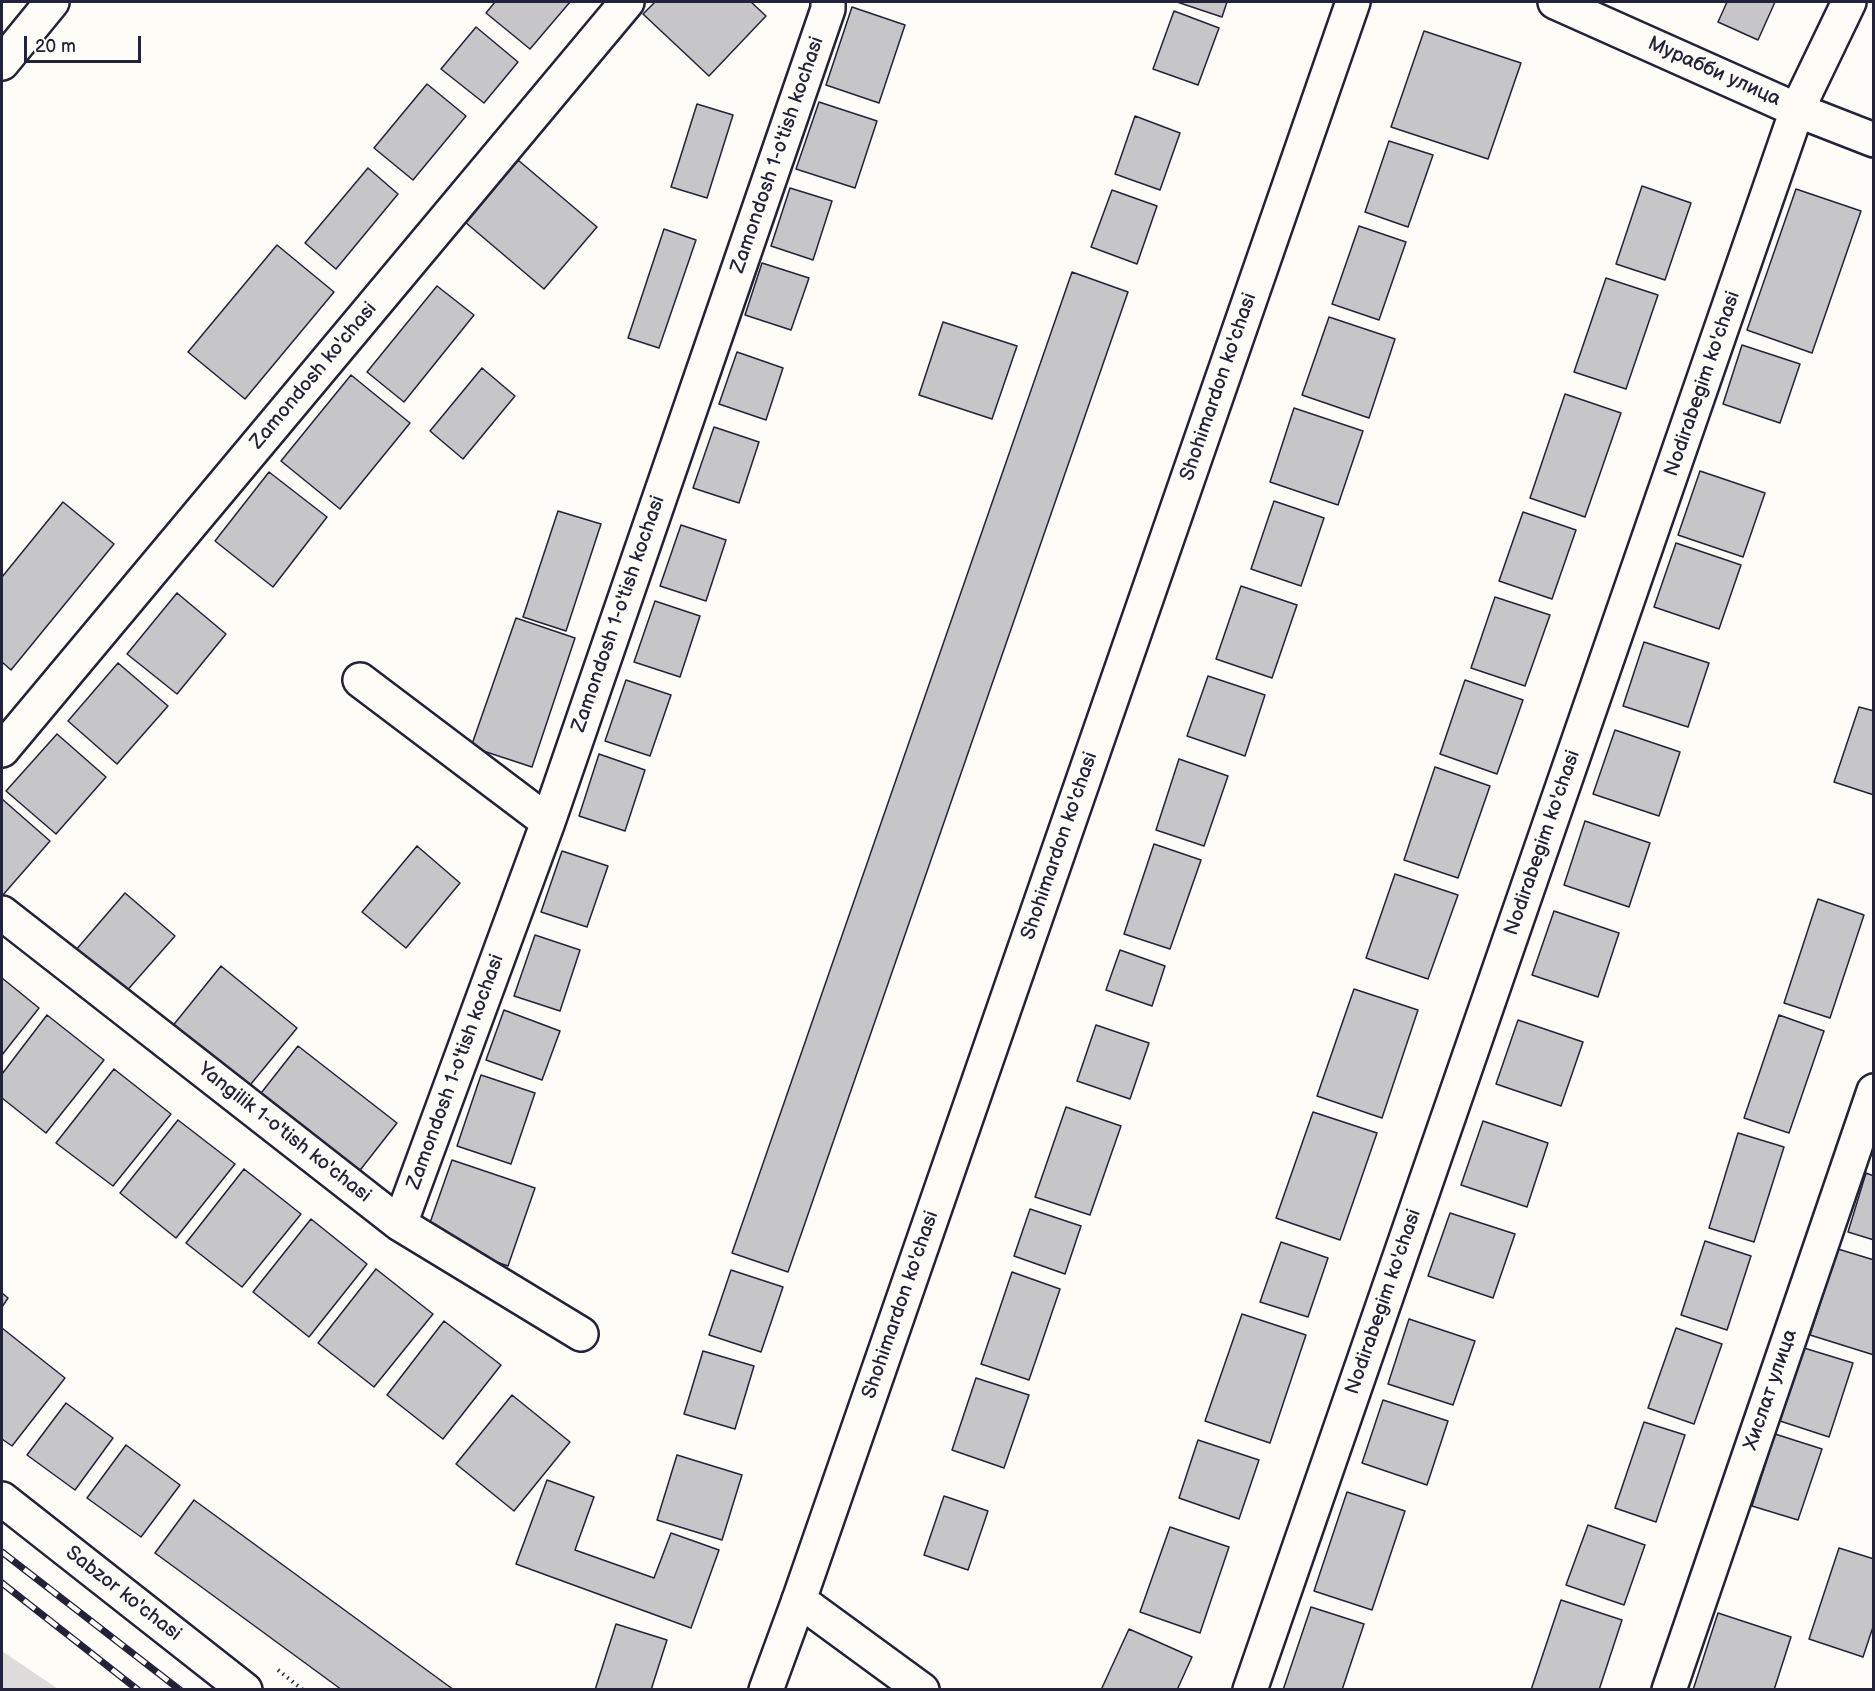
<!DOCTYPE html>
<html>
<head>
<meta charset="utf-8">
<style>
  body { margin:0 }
  #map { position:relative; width:1875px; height:1691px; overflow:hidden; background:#fdfcf7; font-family:"Balsamiq Sans",sans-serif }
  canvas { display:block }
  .frame { position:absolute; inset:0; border:3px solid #22223b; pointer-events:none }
  .scale { position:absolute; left:24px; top:36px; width:117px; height:27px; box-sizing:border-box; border:3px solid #22223b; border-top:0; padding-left:8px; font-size:18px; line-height:21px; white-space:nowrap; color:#22223b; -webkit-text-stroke:4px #fdfcf7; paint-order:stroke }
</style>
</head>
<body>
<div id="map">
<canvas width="1875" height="1691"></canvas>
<div class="frame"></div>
<div class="scale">20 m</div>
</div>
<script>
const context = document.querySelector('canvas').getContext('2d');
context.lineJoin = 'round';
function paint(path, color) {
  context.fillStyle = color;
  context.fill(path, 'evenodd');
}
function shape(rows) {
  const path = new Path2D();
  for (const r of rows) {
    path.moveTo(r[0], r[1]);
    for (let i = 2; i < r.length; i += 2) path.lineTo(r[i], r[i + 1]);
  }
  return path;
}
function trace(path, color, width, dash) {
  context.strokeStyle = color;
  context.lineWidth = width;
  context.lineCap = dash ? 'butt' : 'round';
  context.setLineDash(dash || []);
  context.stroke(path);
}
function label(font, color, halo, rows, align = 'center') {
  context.font = font + ' "Balsamiq Sans",sans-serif';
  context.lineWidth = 6;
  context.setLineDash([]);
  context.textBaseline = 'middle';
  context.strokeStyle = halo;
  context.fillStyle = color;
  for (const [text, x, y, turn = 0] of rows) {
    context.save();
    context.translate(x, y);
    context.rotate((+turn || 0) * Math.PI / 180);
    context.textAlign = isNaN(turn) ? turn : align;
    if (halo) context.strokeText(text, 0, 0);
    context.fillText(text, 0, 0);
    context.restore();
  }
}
paint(shape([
  [2,1651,58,1689,2,1689]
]), '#dddcdb');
const building = shape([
  [495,2,570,2,530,49,486,13,495,2],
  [655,2,751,2,766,16,709,76,643,14,655,2],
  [1177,2,1227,2,1222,17,1177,2],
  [1727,2,1775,2,1758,40,1718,22,1727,2],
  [852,7,905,25,879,103,826,85,852,7],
  [1174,11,1219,28,1198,85,1153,69,1174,11],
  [476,27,518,62,484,103,441,69,476,27],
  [1424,31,1521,63,1488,159,1391,127,1424,31],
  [427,84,466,116,413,180,374,148,427,84],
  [819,102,877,121,855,188,796,169,819,102],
  [697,104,733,115,707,198,671,187,697,104],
  [1135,116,1180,133,1160,190,1115,174,1135,116],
  [1389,141,1433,155,1408,227,1365,212,1389,141],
  [518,160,597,227,544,289,465,222,518,160],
  [368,168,398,194,336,269,305,243,368,168],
  [1642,186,1691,203,1665,280,1616,264,1642,186],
  [790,188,832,201,813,260,771,246,790,188],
  [1796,189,1861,211,1812,353,1747,330,1796,189],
  [1112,190,1157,206,1137,264,1091,247,1112,190],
  [1359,226,1406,242,1379,320,1332,304,1359,226],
  [664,229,696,240,659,348,628,338,664,229],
  [277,245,334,292,245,399,188,352,277,245],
  [762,263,809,278,791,330,745,315,762,263],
  [1072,272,1128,292,788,1272,732,1253,1072,272],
  [1606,278,1658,295,1626,389,1574,372,1606,278],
  [437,286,474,315,404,402,367,372,437,286],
  [1329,317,1395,339,1369,418,1302,395,1329,317],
  [943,322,1017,346,992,419,919,395,943,322],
  [1742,345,1800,364,1780,423,1723,404,1742,345],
  [737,352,783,368,766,420,719,404,737,352],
  [482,368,515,396,463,459,430,431,482,368],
  [351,375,410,423,340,509,281,461,351,375],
  [1565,394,1621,413,1585,517,1530,498,1565,394],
  [1294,408,1363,431,1338,505,1270,482,1294,408],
  [714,427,759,442,739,503,693,488,714,427],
  [1700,471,1765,493,1743,557,1678,535,1700,471],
  [269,472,327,517,273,587,215,541,269,472],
  [1274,501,1324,518,1301,586,1251,569,1274,501],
  [63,502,114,544,11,670,2,662,2,577,63,502],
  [558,511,601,524,566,631,523,617,558,511],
  [1523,512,1576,530,1552,599,1499,581,1523,512],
  [681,525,726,540,706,601,660,586,681,525],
  [1676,543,1741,565,1719,629,1654,607,1676,543],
  [1241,586,1297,605,1272,678,1216,659,1241,586],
  [177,593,226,634,177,694,127,654,177,593],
  [1495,597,1550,615,1525,686,1471,668,1495,597],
  [655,601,700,616,680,677,634,662,655,601],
  [516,618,575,638,532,767,471,747,516,618],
  [1644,642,1709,663,1688,727,1623,706,1644,642],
  [118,663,168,706,117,764,68,721,118,663],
  [1208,676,1265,695,1245,756,1187,736,1208,676],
  [626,680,671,695,650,756,605,741,626,680],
  [1465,680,1523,700,1497,774,1440,754,1465,680],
  [1859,707,1874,711,1874,795,1834,782,1859,707],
  [1615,730,1680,752,1659,816,1593,794,1615,730],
  [57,734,106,777,56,834,6,791,57,734],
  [599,754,645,770,625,831,579,816,599,754],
  [1179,759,1228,776,1204,846,1156,830,1179,759],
  [1435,767,1490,786,1458,878,1404,860,1435,767],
  [2,799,50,841,2,896,2,799],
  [1585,821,1650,843,1629,907,1564,885,1585,821],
  [1154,844,1201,860,1170,949,1124,934,1154,844],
  [417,846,460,883,406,948,362,912,417,846],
  [562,851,608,866,587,927,541,912,562,851],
  [1395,874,1458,895,1428,979,1366,958,1395,874],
  [125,893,175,936,124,994,75,951,125,893],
  [1818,899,1864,915,1830,1018,1784,1003,1818,899],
  [1554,911,1619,933,1598,997,1532,975,1554,911],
  [535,935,580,950,560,1011,514,996,535,935],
  [1120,950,1165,966,1152,1006,1106,990,1120,950],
  [221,966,297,1028,246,1090,171,1028,221,966],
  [2,978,39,1008,2,1055,2,978],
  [1354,989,1418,1010,1382,1118,1317,1096,1354,989],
  [504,1010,560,1031,542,1080,486,1060,504,1010],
  [47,1015,104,1060,46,1133,2,1098,2,1074,47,1015],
  [1779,1015,1824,1031,1789,1133,1744,1118,1779,1015],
  [1518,1020,1583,1042,1561,1106,1496,1084,1518,1020],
  [1096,1025,1149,1043,1130,1099,1077,1081,1096,1025],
  [298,1046,397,1123,357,1174,258,1097,298,1046],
  [114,1069,171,1114,113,1186,56,1143,114,1069],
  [481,1075,535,1093,511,1164,457,1146,481,1075],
  [1066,1107,1121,1126,1090,1215,1035,1197,1066,1107],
  [1313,1112,1377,1133,1340,1240,1276,1218,1313,1112],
  [178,1120,235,1164,176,1238,120,1193,178,1120],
  [1483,1121,1548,1143,1527,1207,1461,1185,1483,1121],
  [1738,1133,1784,1147,1754,1242,1709,1228,1738,1133],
  [452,1160,535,1188,508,1266,425,1237,452,1160],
  [244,1169,301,1214,242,1287,186,1243,244,1169],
  [1866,1173,1874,1176,1874,1240,1848,1232,1866,1173],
  [1030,1209,1081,1226,1065,1274,1014,1256,1030,1209],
  [1450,1213,1515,1234,1493,1298,1428,1276,1450,1213],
  [311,1219,367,1264,309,1337,253,1292,311,1219],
  [1705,1241,1751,1256,1727,1330,1681,1315,1705,1241],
  [1281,1242,1328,1258,1308,1317,1260,1302,1281,1242],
  [1838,1249,1874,1260,1874,1355,1810,1335,1838,1249],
  [376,1269,433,1314,374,1387,318,1343,376,1269],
  [731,1270,783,1287,761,1352,709,1335,731,1270],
  [1012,1272,1060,1289,1029,1380,981,1364,1012,1272],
  [2,1293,8,1298,2,1307,2,1293],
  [1242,1314,1306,1335,1270,1443,1205,1421,1242,1314],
  [1409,1319,1475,1341,1453,1405,1388,1384,1409,1319],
  [444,1321,501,1365,443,1439,387,1395,444,1321],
  [2,1328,65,1378,12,1446,2,1439,2,1328],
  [1676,1328,1722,1344,1694,1424,1648,1408,1676,1328],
  [1804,1348,1853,1363,1829,1437,1780,1421,1804,1348],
  [703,1351,754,1366,735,1429,684,1414,703,1351],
  [976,1378,1029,1395,1004,1468,952,1450,976,1378],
  [512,1395,570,1442,514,1511,456,1464,512,1395],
  [1383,1400,1448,1421,1427,1485,1362,1463,1383,1400],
  [66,1403,113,1438,75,1490,27,1455,66,1403],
  [1644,1422,1685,1435,1656,1522,1615,1508,1644,1422],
  [1775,1434,1822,1449,1798,1520,1752,1506,1775,1434],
  [1198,1440,1259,1460,1239,1519,1179,1498,1198,1440],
  [126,1445,180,1485,141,1537,87,1498,126,1445],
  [677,1455,742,1475,722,1540,657,1520,677,1455],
  [547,1480,594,1497,575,1550,654,1578,671,1533,719,1550,691,1628,516,1564,547,1480],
  [1347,1492,1405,1511,1372,1610,1314,1591,1347,1492],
  [944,1496,988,1511,968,1570,924,1555,944,1496],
  [194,1500,454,1690,342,1690,155,1553,194,1500],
  [1588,1525,1645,1545,1624,1605,1566,1585,1588,1525],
  [1170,1527,1229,1547,1200,1633,1140,1612,1170,1527],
  [1839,1548,1874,1559,1874,1624,1863,1657,1809,1639,1839,1548],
  [1561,1600,1622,1620,1599,1690,1531,1690,1561,1600],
  [1311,1607,1364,1624,1342,1690,1283,1690,1311,1607],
  [1718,1613,1791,1637,1774,1690,1693,1690,1718,1613],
  [616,1624,667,1640,651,1690,595,1690,616,1624],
  [1129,1629,1192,1657,1177,1690,1101,1690,1129,1629]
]);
paint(building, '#c6c6c8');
trace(building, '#22223b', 1.5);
const minor = shape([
  [1555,2,1797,110,1874,140],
  [2,63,52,2],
  [360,680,548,822],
  [2,750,627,2],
  [2,913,400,1224,581,1334],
  [400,1224,548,822,828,9,828,2],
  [2,1499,245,1690],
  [799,1600,922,1690],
  [1250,1690,1797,110,1849,2],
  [1669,1690,1874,1091]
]);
const major = shape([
  [766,1690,799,1600,1353,2]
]);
trace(minor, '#22223b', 38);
trace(major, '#22223b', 38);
trace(shape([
  [278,1670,303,1690]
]), '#22223b', 4, [1.5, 4.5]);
trace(minor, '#fdfcf7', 33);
trace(major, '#fdfcf7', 33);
const rail = shape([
  [2,1552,180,1690],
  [2,1583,138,1690]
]);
trace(rail, '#22223b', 7);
trace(rail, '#fdfcf7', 4.5, [14]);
label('20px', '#22223b', '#fdfcf7', [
  ["Мурабби улица",1714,72,24],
  ["Zamondosh 1-o'tish kochasi",778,155,-71],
  ["Zamondosh ko'chasi",314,376,-50],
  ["Nodirabegim ko'chasi",1703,384,-71],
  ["Shohimardon ko'chasi",1219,387,-71],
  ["Zamondosh 1-o'tish kochasi",619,614,-71],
  ["Nodirabegim ko'chasi",1543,843,-71],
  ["Shohimardon ko'chasi",1060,846,-71],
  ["Zamondosh 1-o'tish kochasi",456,1072,-70],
  ["Yangilik 1-o'tish ko'chasi",284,1133,38],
  ["Nodirabegim ko'chasi",1384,1302,-71],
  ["Shohimardon ko'chasi",901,1305,-71],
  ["Хислат улица",1771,1390,-71],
  ["Sabzor ko'chasi",123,1594,38]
]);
</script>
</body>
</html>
